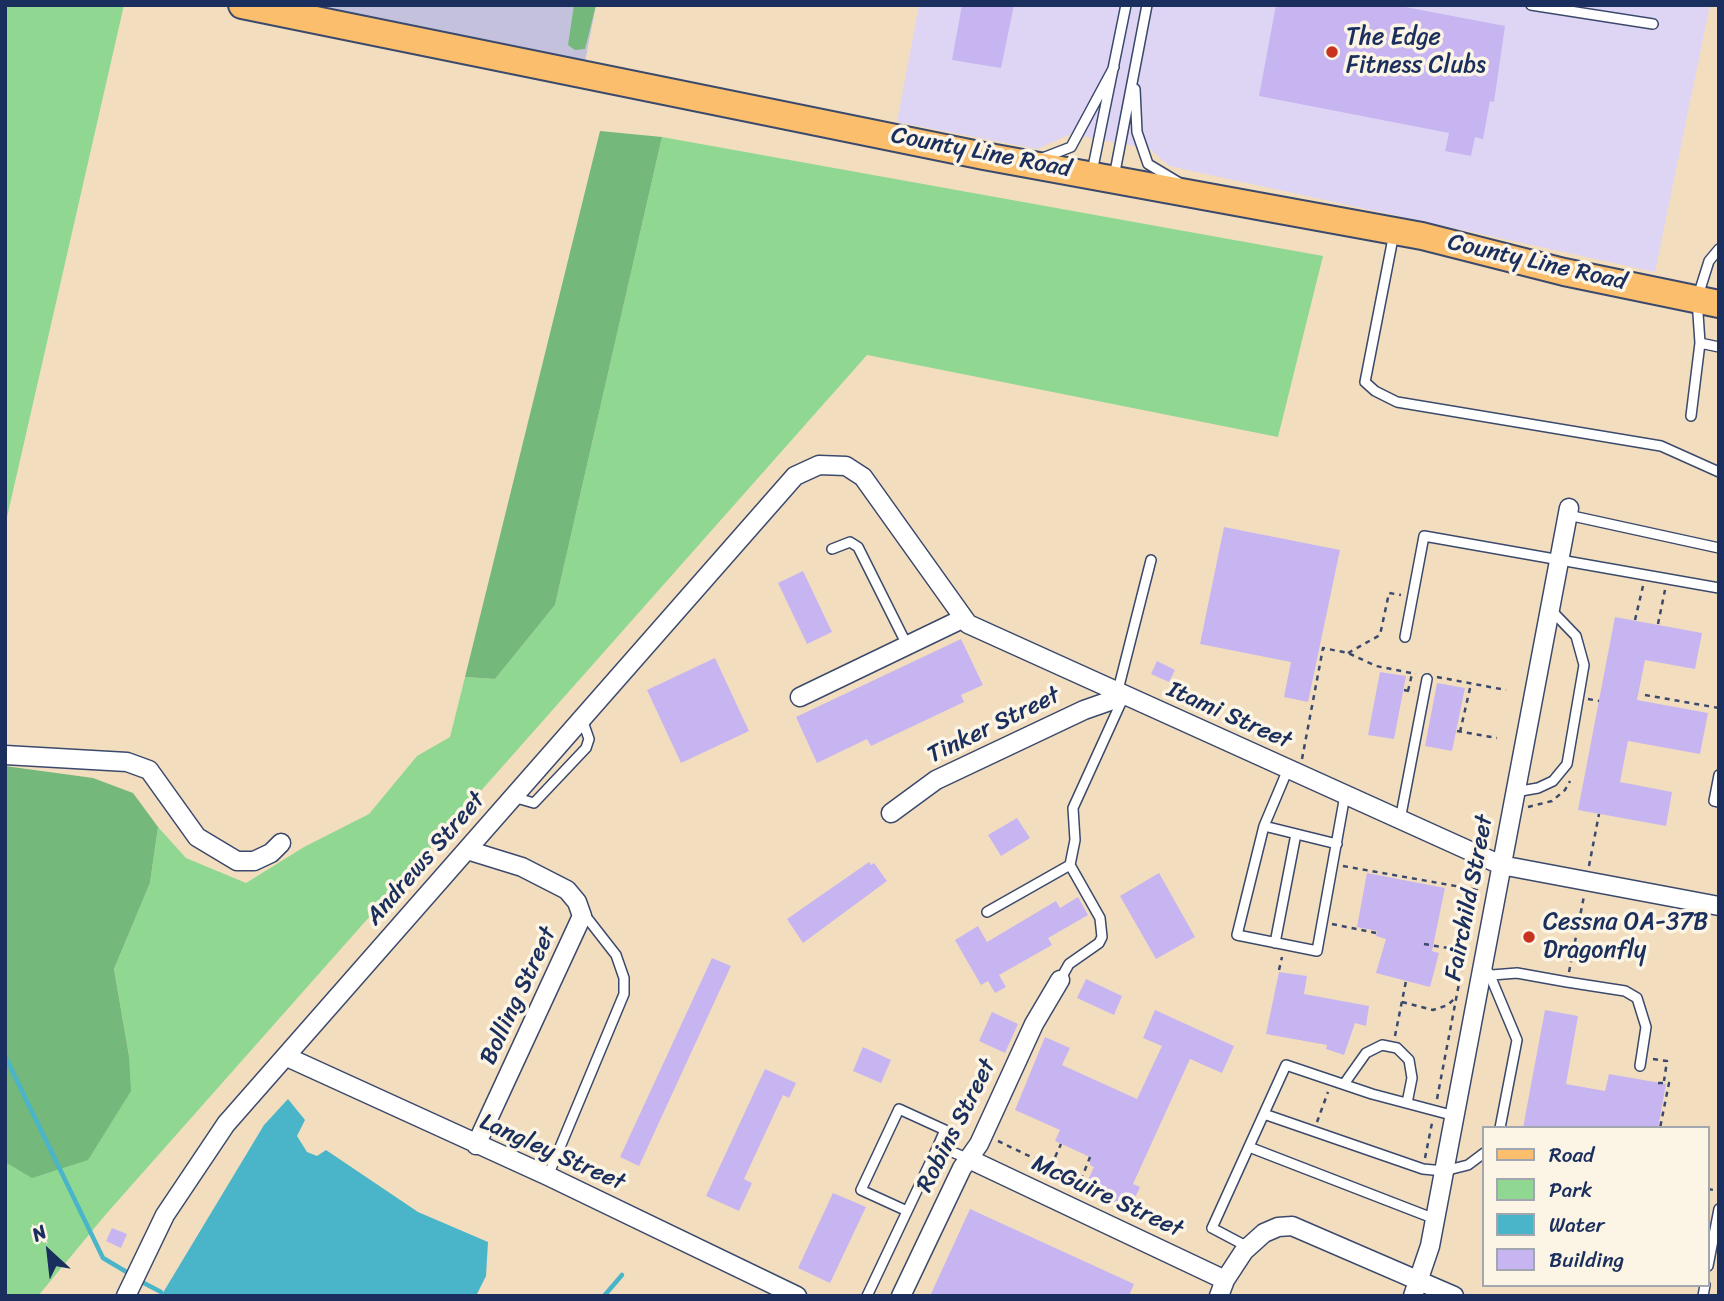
<!DOCTYPE html>
<html>
<head>
<meta charset="utf-8">
<style>
  body { margin:0 }
  #map { position:relative; width:1724px; height:1301px; overflow:hidden; background:#f2debe; font-family:Sriracha,sans-serif }
  canvas { display:block }
  .frame { position:absolute; inset:0; border:7px solid #1b2f5e; pointer-events:none }
  .legend { position:absolute; left:1482px; top:1126px; width:228px; height:161px; box-sizing:border-box; background:#fcf5e5; border:2px solid #a2a6af; margin:0; padding:9px 12px; list-style:none; font-size:21px; color:#1b2f5e }
  .legend li { display:flex; align-items:center; gap:14px; height:35px }
  .legend b { width:35px; border:2px solid #a2a6af }
  .north { position:absolute; left:14px; top:1217px; width:70px; height:70px; -webkit-text-stroke:5px #fcf5e5; paint-order:stroke; rotate:333deg; font-size:19px; font-weight:700; line-height:28px; text-align:center; color:#1b2f5e }
  .north::after { content:''; display:block; margin:auto; width:24px; height:32px; background:#1b2f5e; clip-path:polygon(50% 0,100% 100%,50% 72%,0 100%) }
</style>
</head>
<body>
<div id="map">
<canvas width="1724" height="1301"></canvas>
<div class="frame"></div>
<ul class="legend">
<li><b style="height:9px;background:#fabe6d"></b>Road</li>
<li><b style="height:19px;background:#90d892"></b>Park</li>
<li><b style="height:19px;background:#4ab4c9"></b>Water</li>
<li><b style="height:19px;background:#c7b5f1"></b>Building</li>
</ul>
<div class="north">N</div>
</div>
<script>
const context = document.querySelector('canvas').getContext('2d');
context.lineJoin = 'round';
function paint(path, color) {
  context.fillStyle = color;
  context.fill(path, 'evenodd');
}
function shape(rows) {
  const path = new Path2D();
  for (const r of rows) {
    path.moveTo(r[0], r[1]);
    for (let i = 2; i < r.length; i += 2) path.lineTo(r[i], r[i + 1]);
  }
  return path;
}
function trace(path, color, width, dash) {
  context.strokeStyle = color;
  context.lineWidth = width;
  context.lineCap = dash ? 'butt' : 'round';
  context.setLineDash(dash || []);
  context.stroke(path);
}
function label(font, color, halo, rows, align = 'center') {
  context.font = font + ' Sriracha,sans-serif';
  context.lineWidth = 7;
  context.setLineDash([]);
  context.textBaseline = 'middle';
  context.strokeStyle = halo;
  context.fillStyle = color;
  for (const [text, x, y, turn = 0] of rows) {
    context.save();
    context.translate(x, y);
    context.rotate((+turn || 0) * Math.PI / 180);
    context.textAlign = isNaN(turn) ? turn : align;
    if (halo) context.strokeText(text, 0, 0);
    context.fillText(text, 0, 0);
    context.restore();
  }
}
paint(shape([
  [919,5,1710,5,1655,272,1169,166,1150,149,1071,134,1037,149,897,122]
]), '#ded5f5');
paint(shape([
  [302,5,596,5,585,62]
]), '#c3c1db');
paint(shape([
  [5,5,124,5,5,526],
  [662,137,1323,256,1278,437,867,355,107,1213,38,1296,5,1296,5,1160,129,1056,114,969,150,883,158,827,186,858,246,883,304,847,369,814,417,756,450,737,465,677,495,679,555,605]
]), '#90d892');
paint(shape([
  [574,5,596,5,585,49,575,50,568,45],
  [600,131,662,137,555,605,495,679,465,677],
  [5,766,93,778,133,793,158,827,150,883,114,969,129,1056,131,1091,88,1160,32,1178,5,1162]
]), '#74b87c');
paint(shape([
  [288,1099,305,1120,297,1136,307,1152,317,1156,326,1150,418,1212,488,1242,486,1276,476,1296,161,1296,264,1125]
]), '#4ab4c9');
trace(shape([
  [5,1056,103,1258,130,1274],
  [140,1281,161,1292],
  [604,1296,622,1275]
]), '#4ab4c9', 4.5);
paint(shape([
  [962,5,1014,5,1001,68,952,60],
  [1276,5,1395,5,1505,26,1494,102,1490,101,1483,139,1475,137,1471,156,1445,151,1449,133,1259,96],
  [1224,527,1340,550,1308,702,1284,697,1291,662,1200,644],
  [803,571,832,632,807,644,778,583],
  [1615,617,1702,633,1695,669,1645,660,1637,700,1708,713,1700,754,1628,741,1620,782,1672,792,1666,826,1578,810],
  [961,639,983,685,961,695,964,702,871,746,867,739,817,763,796,717],
  [715,658,749,731,681,763,647,690],
  [1157,661,1175,670,1169,682,1151,674],
  [1380,672,1406,676,1394,739,1368,735],
  [1437,683,1465,688,1452,751,1425,746],
  [1017,818,1030,838,1001,856,988,835],
  [869,862,871,865,874,863,887,881,803,943,787,919],
  [1159,873,1195,937,1156,959,1120,896],
  [1367,873,1445,888,1432,951,1439,953,1430,987,1376,973,1386,939,1376,936,1377,931,1357,927],
  [1078,897,1088,915,1048,938,1052,945,999,975,1006,987,995,993,988,981,981,985,955,940,978,926,987,942,1056,901,1060,908],
  [712,958,731,966,639,1166,620,1157],
  [1279,972,1307,976,1304,994,1369,1006,1366,1026,1355,1023,1344,1055,1326,1049,1327,1045,1266,1034],
  [1086,979,1122,996,1114,1015,1077,998],
  [1155,1010,1234,1046,1222,1073,1190,1059,1133,1184,1140,1187,1129,1211,1083,1191,1094,1167,1090,1165,1090,1157,1055,1141,1060,1130,1015,1110,1045,1037,1070,1048,1062,1065,1137,1099,1162,1046,1143,1038],
  [1545,1010,1578,1016,1566,1084,1605,1091,1609,1074,1666,1084,1658,1128,1523,1128],
  [992,1012,1018,1024,1005,1053,979,1041],
  [863,1047,891,1060,881,1083,853,1071],
  [765,1069,796,1083,789,1098,783,1095,744,1179,752,1183,739,1211,706,1196],
  [833,1193,866,1207,830,1283,798,1268],
  [970,1209,1134,1284,1129,1296,930,1296],
  [112,1228,127,1234,121,1248,106,1241]
]), '#c7b5f1');
const service = shape([
  [1531,5,1653,24],
  [1135,89,1137,132,1148,164,1178,182],
  [1040,159,1071,147,1114,67],
  [1092,172,1126,5],
  [1114,177,1147,5],
  [1394,233,1365,382,1375,391,1397,402,1661,446,1719,472],
  [1700,343,1719,347],
  [1691,416,1700,343,1697,299,1709,261,1719,249],
  [1568,515,1719,548],
  [832,549,850,542,858,547,907,645],
  [1405,637,1424,536,1719,588],
  [1118,690,1151,560],
  [1288,769,1264,826,1237,935,1317,951,1345,795],
  [1719,775,1714,801,1719,802],
  [1515,792,1538,788,1553,781,1567,764,1584,665,1576,636,1550,609],
  [513,797,534,803,586,748,589,739,582,719],
  [1400,820,1427,679],
  [1264,826,1337,844],
  [987,912,1070,865],
  [1275,943,1296,834],
  [1489,973,1517,1040,1500,1128],
  [1492,975,1517,973,1567,982,1625,991,1637,998,1646,1027,1640,1066],
  [1060,980,1069,964,1099,943,1102,937,1100,918,1070,865,1075,840,1073,808,1124,696],
  [1344,1084,1366,1053,1382,1045,1397,1048,1409,1060,1412,1078,1407,1103],
  [1264,1114,1423,1169,1444,1171,1468,1165,1484,1153],
  [938,1146,969,1159],
  [1249,1147,1435,1219],
  [548,1176,624,994,624,978,616,955,584,914],
  [1248,1247,1212,1228,1286,1065,1372,1094,1455,1116],
  [1708,1266,1719,1209],
  [867,1296,938,1146,945,1130,899,1109,861,1190,907,1211],
  [1703,1296,1705,1285]
]);
const minor = shape([
  [800,697,962,619],
  [5,755,127,762,149,770,197,837,237,861,254,861,271,853,281,843],
  [891,813,936,780,1084,710,1124,696],
  [467,850,522,867,567,890,577,902,582,916,476,1145],
  [287,1057,548,1176,797,1296],
  [969,1159,1225,1280],
  [126,1296,165,1215,226,1124,795,476,819,465,846,466,863,477,968,624,1501,865,1719,906],
  [901,1296,962,1168,979,1144,1034,1024,1060,980],
  [1219,1296,1225,1280,1244,1251,1264,1233,1278,1227,1292,1226,1454,1296],
  [1413,1296,1430,1246,1569,508]
]);
const primary = shape([
  [242,5,984,156,1422,236,1564,272,1719,304]
]);
trace(service, '#3b496c', 12);
trace(minor, '#3b496c', 21);
trace(primary, '#3b496c', 30);
trace(shape([
  [1635,620,1643,586],
  [1658,624,1665,590],
  [1348,653,1380,635,1389,593,1401,595],
  [1437,677,1506,690],
  [1404,690,1414,692],
  [1408,691,1412,674],
  [1645,695,1719,708],
  [1588,699,1599,701],
  [1457,731,1497,738],
  [1460,732,1471,684],
  [1302,759,1323,648,1348,653,1376,666,1416,674],
  [1528,807,1552,801,1565,790,1570,781],
  [1343,866,1478,890],
  [1589,866,1599,814],
  [1332,924,1376,933],
  [1424,944,1466,951],
  [1279,970,1282,957],
  [1569,972,1584,896],
  [1402,1002,1433,1010,1448,1005,1456,997],
  [1395,1036,1406,981],
  [1653,1059,1667,1061,1664,1081],
  [1658,1083,1669,1083,1660,1128],
  [1437,1099,1477,889],
  [1317,1122,1328,1092],
  [998,1141,1085,1183,1079,1194],
  [1425,1158,1432,1123],
  [1051,1166,1061,1144],
  [1081,1180,1090,1157],
  [1708,1189,1719,1191]
]), '#3b496c', 2.5, [5, 5]);
trace(service, '#fff', 9);
trace(minor, '#fff', 18);
trace(primary, '#fabe6d', 26);
for (const [x, y, r, color] of [
  [1332,52,7,"#c8321e"],
  [1529,937,7,"#c8321e"]
]) {
  const dot = new Path2D();
  dot.arc(x, y, r, 0, 2 * Math.PI);
  context.fillStyle = color;
  context.fill(dot);
  trace(dot, '#fcf5e5', 2.5);
}
label('24px', '#1b2f5e', '#fcf5e5', [
  ["The Edge",1346,38],
  ["Fitness Clubs",1346,66],
  ["Cessna OA-37B",1543,923],
  ["Dragonfly",1543,951]
], 'left');
label('24px', '#1b2f5e', '#fcf5e5', [
  ["County Line Road",981,153,11],
  ["County Line Road",1537,263,13],
  ["Itami Street",1229,716,24],
  ["Tinker Street",994,726,-26],
  ["Andrews Street",426,859,-49],
  ["Fairchild Street",1470,898,-79],
  ["Bolling Street",519,996,-65],
  ["Robins Street",957,1126,-63],
  ["Langley Street",552,1153,24],
  ["McGuire Street",1107,1197,25]
]);
</script>
</body>
</html>
